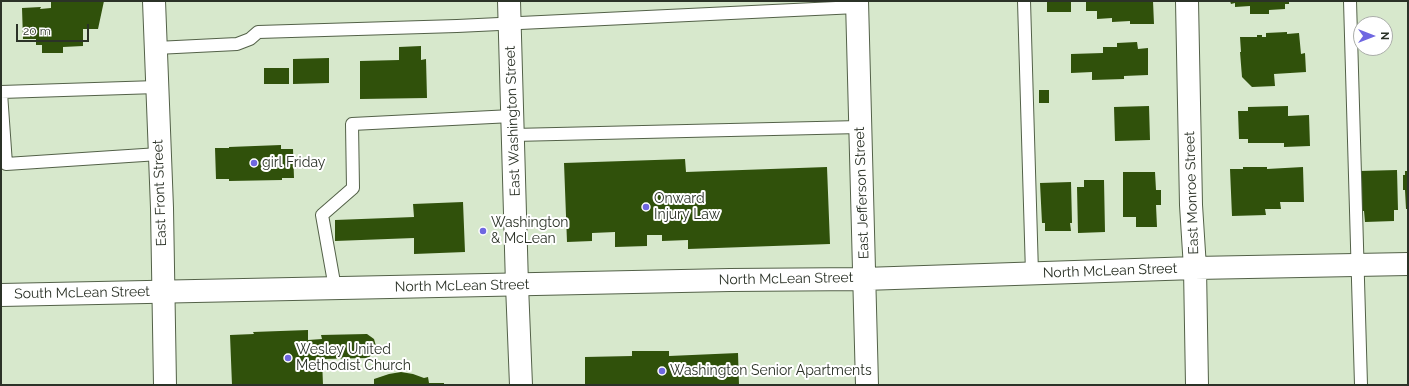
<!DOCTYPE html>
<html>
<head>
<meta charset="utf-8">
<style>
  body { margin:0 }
  #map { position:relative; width:1409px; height:386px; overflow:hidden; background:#d7e8cc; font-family:Raleway,sans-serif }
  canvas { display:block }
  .frame { position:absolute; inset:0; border:2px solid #2b3227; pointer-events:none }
  .north { position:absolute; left:1353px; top:16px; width:40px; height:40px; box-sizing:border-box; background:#fff; border:1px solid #aaada9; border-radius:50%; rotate:90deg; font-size:11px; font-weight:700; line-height:16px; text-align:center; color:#2b3227 }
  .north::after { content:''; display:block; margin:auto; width:14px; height:18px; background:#6f67e1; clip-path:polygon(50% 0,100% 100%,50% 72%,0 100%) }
  .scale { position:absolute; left:16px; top:24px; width:73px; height:18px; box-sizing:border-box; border:2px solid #2b3227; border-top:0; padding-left:5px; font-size:12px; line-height:14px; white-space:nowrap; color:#2b3227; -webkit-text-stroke:3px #fff; paint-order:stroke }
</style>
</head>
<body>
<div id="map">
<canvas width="1409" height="386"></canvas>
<div class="frame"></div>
<div class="north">N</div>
<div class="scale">20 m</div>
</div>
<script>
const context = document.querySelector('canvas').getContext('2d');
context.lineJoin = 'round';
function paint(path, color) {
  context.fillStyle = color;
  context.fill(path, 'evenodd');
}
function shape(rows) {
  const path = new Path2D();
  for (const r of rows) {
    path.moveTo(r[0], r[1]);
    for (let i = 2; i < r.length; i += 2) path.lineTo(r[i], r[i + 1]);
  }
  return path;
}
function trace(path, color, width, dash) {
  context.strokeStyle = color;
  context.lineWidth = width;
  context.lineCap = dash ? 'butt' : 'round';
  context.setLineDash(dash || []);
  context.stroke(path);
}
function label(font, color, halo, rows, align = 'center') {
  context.font = font + ' Raleway,sans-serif';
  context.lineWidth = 4;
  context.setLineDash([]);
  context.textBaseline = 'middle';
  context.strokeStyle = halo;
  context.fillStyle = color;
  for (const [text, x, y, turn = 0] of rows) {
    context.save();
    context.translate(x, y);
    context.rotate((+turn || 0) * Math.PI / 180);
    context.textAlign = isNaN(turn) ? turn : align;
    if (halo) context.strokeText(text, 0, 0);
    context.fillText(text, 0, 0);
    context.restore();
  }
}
paint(shape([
  [51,1,104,1,98,29,83,29,83,46,63,47,63,53,42,53,42,45,36,45,36,39,23,39,22,8,41,7,40,9,51,8],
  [1047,1,1071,1,1071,12,1047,12],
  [1086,1,1153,1,1154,24,1130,24,1130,21,1112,22,1112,18,1097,19,1097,11,1086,11],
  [1230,1,1289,1,1289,4,1285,4,1285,9,1269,10,1269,14,1250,14,1250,6,1235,7,1235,3,1231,4],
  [1287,32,1287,34,1299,33,1301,54,1305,53,1306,72,1274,74,1275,86,1252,87,1242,77,1240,52,1241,52,1240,37,1257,37,1257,35,1262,35,1262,37,1266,37,1266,33],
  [1137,42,1138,49,1148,48,1148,75,1124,76,1124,79,1092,80,1092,72,1071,73,1071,54,1103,53,1103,47,1117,47,1117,43],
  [421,46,421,60,426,59,427,98,360,99,360,61,399,60,399,47],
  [329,58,329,83,293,84,293,59],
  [264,68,289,68,289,84,264,84],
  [1039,90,1049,90,1049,103,1039,103],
  [1149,106,1150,140,1115,141,1114,107],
  [1288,106,1288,116,1309,115,1310,146,1284,147,1284,143,1248,143,1248,139,1239,139,1238,111,1248,111,1248,107],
  [281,145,281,149,293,149,294,178,282,178,282,180,229,181,229,179,216,179,215,148,229,148,229,147],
  [685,159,686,172,827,167,830,244,688,249,688,240,662,241,662,235,647,235,647,246,615,247,615,232,592,233,592,241,567,242,564,163],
  [1243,167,1267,167,1267,169,1303,167,1304,202,1280,202,1281,209,1265,209,1266,215,1232,216,1230,169,1243,169],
  [1397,170,1398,210,1394,210,1394,221,1365,222,1364,211,1360,211,1359,171],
  [1405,171,1408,171,1408,209,1406,209,1405,190,1403,190,1403,175,1405,175],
  [1123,172,1155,172,1156,190,1161,190,1161,205,1156,205,1157,227,1136,227,1136,217,1123,217],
  [1084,180,1104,180,1105,232,1078,233,1077,187,1084,187],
  [1071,182,1072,223,1070,223,1071,231,1045,231,1045,223,1042,223,1040,183],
  [463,202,465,252,414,254,414,238,335,241,335,220,414,217,413,204],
  [308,330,308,340,322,339,321,335,367,334,374,339,376,346,375,352,368,358,322,359,323,385,232,385,230,335,254,334,253,332],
  [632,351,669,351,669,356,738,353,739,385,585,385,585,357,632,356],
  [401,372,413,374,424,378,428,377,429,383,444,383,444,385,374,385,374,379,389,374]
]), '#30510b');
const lane = shape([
  [1024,1,1032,273],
  [1350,1,1361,385],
  [156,48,237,44,250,39,258,32,457,26,857,7],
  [1,92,157,87],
  [1,93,6,164,159,154],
  [513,135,860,127],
  [335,288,322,215,353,188,352,124,512,116]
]);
const street = shape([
  [857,1,867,385],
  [1187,1,1191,205,1195,268,1197,385],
  [1,295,730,280,864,279,1195,268,1408,264]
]);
const secondary = shape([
  [154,1,162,208,165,385],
  [509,1,517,285,521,385]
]);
trace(lane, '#536148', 14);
trace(street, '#536148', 24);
trace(secondary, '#536148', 24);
trace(lane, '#fff', 12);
trace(street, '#fff', 22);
trace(secondary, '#fff', 22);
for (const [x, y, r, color] of [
  [254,163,4,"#6f67e1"],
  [646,207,4,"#6f67e1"],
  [483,231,4,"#6f67e1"],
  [288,358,4,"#6f67e1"],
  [662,371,4,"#6f67e1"]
]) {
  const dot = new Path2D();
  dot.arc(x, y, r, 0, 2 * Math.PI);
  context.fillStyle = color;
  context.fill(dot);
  trace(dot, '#fff', 1.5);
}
label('14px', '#2b3227', '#fff', [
  ["East Washington Street",513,121,-92],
  ["East Front Street",160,193,-92],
  ["East Jefferson Street",862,193,-92],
  ["East Monroe Street",1192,193,-92],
  ["North McLean Street",1110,271,-2],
  ["North McLean Street",786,279,-1],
  ["North McLean Street",462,286,-1],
  ["South McLean Street",82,293,-1]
]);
label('14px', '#2b3227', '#fff', [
  ["girl Friday",262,163],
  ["Onward",654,199],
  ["Injury Law",654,215],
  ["Washington",491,223],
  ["& McLean",491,239],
  ["Wesley United",296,350],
  ["Methodist Church",296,366],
  ["Washington Senior Apartments",670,371]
], 'left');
</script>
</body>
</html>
